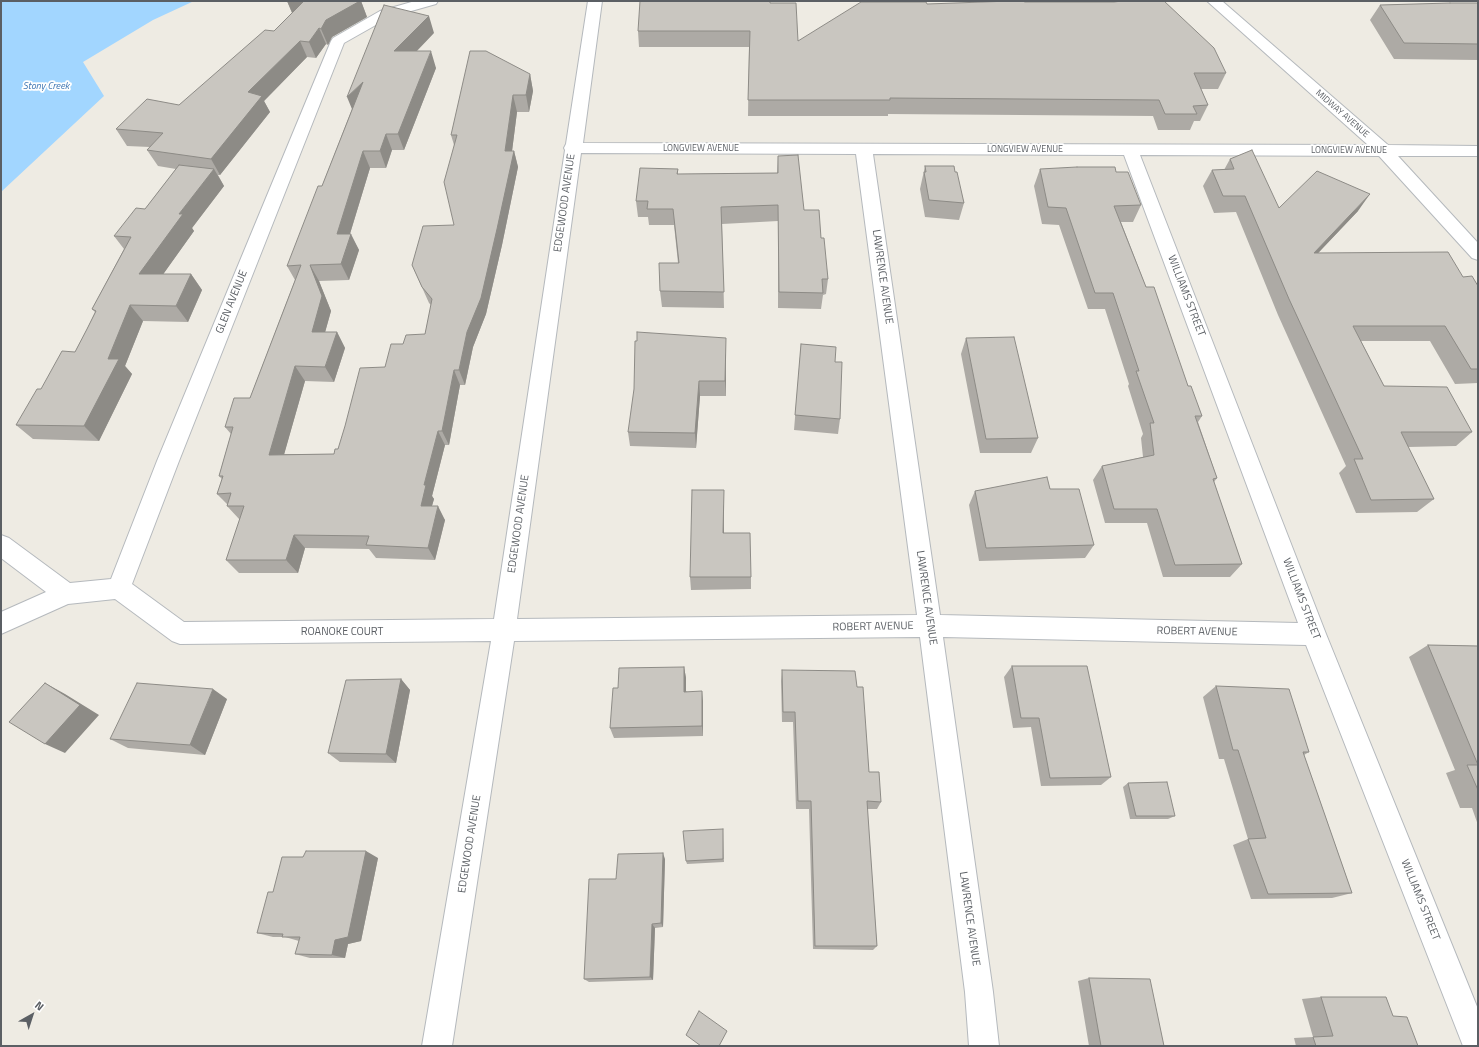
<!DOCTYPE html>
<html>
<head>
<meta charset="utf-8">
<style>
  body { margin:0 }
  #map { position:relative; width:1479px; height:1047px; overflow:hidden; background:#eeebe3; font-family:"Titillium Web",sans-serif }
  canvas { display:block }
  .frame { position:absolute; inset:0; border:2px solid #5b5f64; pointer-events:none }
  .north { position:absolute; left:12px; top:995px; width:40px; height:40px; -webkit-text-stroke:3px #fff; paint-order:stroke; rotate:39deg; font-size:11px; font-weight:700; line-height:16px; text-align:center; color:#5b5f64 }
  .north::after { content:''; display:block; margin:auto; width:14px; height:18px; background:#5b5f64; clip-path:polygon(50% 0,100% 100%,50% 72%,0 100%) }
</style>
</head>
<body>
<div id="map">
<canvas width="1479" height="1047"></canvas>
<div class="frame"></div>
<div class="north">N</div>
</div>
<script>
const context = document.querySelector('canvas').getContext('2d');
context.lineJoin = 'round';
function paint(path, color) {
  context.fillStyle = color;
  context.fill(path, 'evenodd');
}
function shape(rows) {
  const path = new Path2D();
  for (const r of rows) {
    path.moveTo(r[0], r[1]);
    for (let i = 2; i < r.length; i += 2) path.lineTo(r[i], r[i + 1]);
  }
  return path;
}
function trace(path, color, width, dash) {
  context.strokeStyle = color;
  context.lineWidth = width;
  context.lineCap = dash ? 'butt' : 'round';
  context.setLineDash(dash || []);
  context.stroke(path);
}
function label(font, color, halo, rows, align = 'center') {
  context.font = font + ' "Titillium Web",sans-serif';
  context.lineWidth = 3.5;
  context.setLineDash([]);
  context.textBaseline = 'middle';
  context.strokeStyle = halo;
  context.fillStyle = color;
  for (const [text, x, y, turn = 0] of rows) {
    context.save();
    context.translate(x, y);
    context.rotate((+turn || 0) * Math.PI / 180);
    context.textAlign = isNaN(turn) ? turn : align;
    if (halo) context.strokeText(text, 0, 0);
    context.fillText(text, 0, 0);
    context.restore();
  }
}
paint(shape([
  [1,1,194,1,153,20,83,62,104,96,1,192]
]), '#a2d6ff');
const minor = shape([
  [415,1,438,1,436,4,390,17,344,43,179,461,132,584,184,622,494,619,565,150,564,148,566,144,588,1,602,1,583,143,1368,145,1207,1,1222,1,1388,145,1478,146,1478,156,1398,156,1478,243,1478,260,1472,258,1379,156,1140,155,1326,634,1478,1009,1478,1046,1463,1046,1306,645,943,637,993,992,999,1046,969,1046,965,992,920,637,514,641,452,1046,422,1046,491,641,180,644,172,641,115,599,68,604,1,634,1,612,46,592,1,558,1,535,9,538,70,583,111,579,157,461,331,41,333,38,380,11,415,1],
  [581,153,856,154,917,615,517,619,581,153],
  [873,154,1124,155,1298,623,940,615,873,154]
]);
trace(minor, '#b5b9bd', 2);
paint(minor, '#fff');
paint(shape([
  [287,1,361,1,367,17,332,37,328,45,326,44,316,58,307,57,264,101,270,112,220,175,218,175,224,186,192,228,194,231,163,274,191,274,202,290,188,322,143,321,125,366,132,374,99,441,33,439,16,425,41,389,75,352,87,329,95,312,92,309,124,249,114,236,145,209,176,169,158,166,147,150,150,147,127,146,116,129,179,105,274,31,292,13],
  [770,3,798,41,927,4,1226,73,1218,89,1201,89,1208,105,1200,121,1194,121,1190,130,1158,130,1153,116,888,114,888,116,748,116,749,47,639,47,638,31],
  [1478,3,1478,60,1394,59,1370,20,1380,5],
  [434,33,417,51,436,68,404,150,392,150,386,168,370,168,350,234,359,250,349,280,319,281,331,311,325,332,337,332,345,348,334,382,305,381,284,454,334,454,338,449,385,367,403,344,425,334,431,305,429,303,412,265,454,225,454,145,451,135,530,74,533,91,529,112,517,112,512,151,514,151,518,167,502,245,486,314,473,347,465,385,460,385,449,445,445,445,432,496,434,499,432,506,445,520,435,560,376,558,369,549,305,548,298,573,239,573,226,560,240,520,227,506,227,504,217,494,222,479,219,476,231,434,225,427,250,398,295,280,287,266,322,186,352,109],
  [778,156,804,210,821,238,828,279,826,294,823,295,821,309,778,308,778,221,722,224,724,308,662,307,660,291,678,263,674,225,649,225,648,217,638,217,636,201,678,169,678,174,777,173],
  [1230,159,1279,208,1358,211,1318,253,1463,277,1478,286,1478,383,1455,384,1430,341,1361,341,1384,386,1472,432,1456,446,1408,447,1434,499,1417,512,1356,513,1339,473,1346,466,1278,315,1236,212,1214,213,1203,186,1212,170,1224,170],
  [925,166,955,172,964,203,959,220,925,217,920,189],
  [1040,169,1116,172,1141,205,1133,222,1121,222,1146,287,1188,386,1202,416,1198,422,1217,478,1214,482,1242,564,1230,577,1163,577,1147,523,1105,523,1093,480,1102,466,1143,457,1141,438,1143,434,1128,386,1129,384,1105,309,1088,309,1059,225,1042,224,1034,186],
  [966,338,1038,438,1031,453,980,453,961,354],
  [801,344,835,362,840,419,838,434,794,430],
  [726,354,726,396,700,396,696,448,630,446,628,432],
  [1050,489,1094,545,1085,558,979,561,969,505,975,491],
  [724,504,724,533,751,577,751,589,691,590,690,577],
  [1428,645,1478,646,1478,825,1472,808,1460,808,1446,773,1455,770,1409,657],
  [1012,666,1111,777,1101,785,1041,786,1031,727,1013,728,1004,677],
  [684,667,686,678,686,691,703,701,703,736,614,738,610,728,618,688],
  [782,670,857,687,869,772,881,802,877,809,867,809,877,946,873,950,813,949,809,809,796,809,793,722,782,722,781,681],
  [401,679,410,690,396,763,340,762,328,753],
  [1216,686,1309,752,1304,755,1352,893,1332,898,1251,899,1233,845,1248,839,1224,759,1219,759,1203,697],
  [227,699,205,755,128,748,110,739],
  [1128,783,1175,816,1168,819,1130,819,1123,787],
  [723,829,724,862,687,864,686,861],
  [378,858,361,941,348,944,345,958,310,958,295,954,299,941,285,937,273,937,257,933,273,892],
  [665,859,663,927,655,928,653,980,589,982,584,979,616,879],
  [1089,978,1164,1046,1089,1046,1078,981],
  [1321,997,1393,1016,1418,1046,1296,1046,1294,1038,1313,1037,1302,999]
]), '#adaaa5');
paint(shape([
  [287,1,310,1,294,17],
  [329,1,361,1,367,17,332,37,328,45,321,29],
  [429,16,434,33,400,68,394,51],
  [319,28,326,44,316,58,309,42],
  [300,41,307,57,264,101,270,112,220,175,211,159,248,92],
  [431,51,436,68,404,150,398,134],
  [530,74,533,91,529,112,526,95],
  [363,82,354,114,347,97],
  [513,95,517,112,510,167,505,151],
  [386,134,392,150,386,168,380,151],
  [363,151,370,168,345,250,337,234],
  [514,151,518,167,502,245,486,314,473,347,465,385,459,370,467,332],
  [214,169,224,186,192,228,194,231,152,290,139,274,179,214],
  [1370,194,1358,211,1303,269,1314,253],
  [351,234,359,250,349,280,341,264],
  [310,265,319,281,331,311,321,347,312,332],
  [191,274,202,290,188,322,176,306],
  [130,305,143,321,125,366,132,374,99,441,84,426,108,359],
  [337,332,345,348,334,382,325,367],
  [726,338,726,396,725,381],
  [295,366,305,381,280,469,269,455],
  [454,370,460,385,449,445,442,431],
  [699,381,700,396,696,448,695,433],
  [438,431,445,445,432,496,434,499,428,519,421,506,424,485],
  [724,490,724,547,723,533],
  [438,506,445,520,435,560,428,548],
  [294,535,305,548,298,573,286,560],
  [684,667,686,678,686,702,684,692],
  [401,679,410,690,396,763,386,754],
  [45,683,65,694,99,715,65,753,45,744],
  [213,689,227,699,205,755,190,745],
  [702,691,703,701,703,736,702,726],
  [366,851,378,858,361,941,348,944,345,958,332,955,335,940],
  [663,853,665,859,663,927,661,923],
  [652,924,655,928,653,980,650,977]
]), '#8d8b86');
const building = shape([
  [304,1,360,1,326,20,321,29,319,28,309,42,300,41,248,92,262,96,211,159,147,150,163,133,116,129,147,99,179,105,265,30,274,31,304,1],
  [640,1,770,1,770,3,796,3,798,41,861,2,926,2,927,4,1011,1,1022,1,1025,2,1114,2,1122,1,1164,1,1214,48,1226,73,1194,73,1208,105,1193,106,1197,114,1165,114,1159,100,890,98,890,100,748,100,750,31,638,31,640,1],
  [1450,3,1478,3,1478,44,1404,43,1380,5,1450,3],
  [384,5,429,16,394,51,431,51,398,134,386,134,380,151,363,151,337,234,351,234,341,264,310,265,322,296,312,332,337,332,325,367,295,366,269,455,334,454,335,449,338,449,345,426,360,368,385,367,391,344,403,344,406,335,425,334,432,299,422,287,412,265,423,226,454,225,444,182,457,135,451,135,470,51,486,51,530,74,526,95,513,95,505,151,514,151,497,229,481,298,467,332,459,370,454,370,442,431,438,431,424,485,426,485,421,506,438,506,428,548,366,545,369,536,294,535,286,560,226,560,244,506,227,506,231,493,217,494,223,476,219,476,233,427,225,427,234,398,250,398,301,265,287,266,318,186,322,186,363,82,347,97,384,5],
  [1252,150,1279,208,1317,171,1370,194,1314,253,1448,252,1463,277,1472,276,1478,286,1478,369,1471,369,1445,326,1353,326,1384,386,1447,387,1472,432,1401,432,1434,499,1371,500,1354,459,1363,459,1289,299,1245,196,1223,196,1212,170,1234,169,1230,159,1252,150],
  [798,155,804,210,819,210,821,238,824,238,828,279,822,279,823,293,779,292,778,205,721,207,724,292,660,291,659,263,679,263,673,209,647,209,648,201,636,201,640,168,678,169,677,174,778,173,778,156,798,155],
  [179,165,214,169,179,214,183,214,139,274,191,274,176,306,130,305,108,359,119,359,84,426,16,425,37,389,41,389,62,351,75,352,87,329,96,311,92,309,131,237,114,236,136,208,145,209,179,165],
  [925,166,954,166,955,172,957,172,964,203,929,200,924,172,926,172,925,166],
  [1077,167,1115,167,1116,172,1128,172,1141,205,1114,206,1146,287,1154,287,1188,386,1191,386,1202,416,1195,416,1217,478,1213,479,1242,564,1175,565,1157,509,1114,509,1102,466,1154,455,1150,423,1154,423,1136,371,1139,371,1113,293,1095,293,1066,208,1048,207,1040,169,1077,167],
  [637,332,726,338,725,381,699,381,695,433,628,432,634,389,635,341,637,341,637,332],
  [1014,337,1038,438,986,439,966,338,1014,337],
  [801,344,836,347,835,362,842,362,840,419,795,415,801,344],
  [1047,477,1050,489,1079,489,1094,545,986,548,975,491,1047,477],
  [692,490,724,490,723,533,750,533,751,577,690,577,692,490],
  [1428,645,1478,646,1478,790,1467,765,1478,765,1428,645],
  [1012,666,1087,666,1111,777,1050,778,1039,718,1021,718,1012,666],
  [684,667,684,692,702,691,702,726,610,728,613,688,618,688,619,668,684,667],
  [782,670,855,671,857,687,863,687,869,772,879,772,881,802,867,801,877,946,815,946,811,801,798,801,795,712,783,712,782,670],
  [401,679,386,754,328,753,346,680,401,679],
  [45,683,80,705,45,744,9,722,45,683],
  [137,683,213,689,190,745,110,739,137,683],
  [1216,686,1289,689,1309,752,1303,752,1352,893,1268,894,1248,839,1266,838,1238,750,1233,750,1216,686],
  [1167,782,1175,816,1136,816,1128,783,1167,782],
  [723,829,723,859,686,861,683,831,723,829],
  [306,851,366,851,348,937,335,940,332,955,295,954,300,937,282,937,283,934,257,933,268,892,273,892,282,857,303,857,306,851],
  [663,853,661,923,652,924,650,977,584,979,589,879,616,879,618,854,663,853],
  [1089,978,1150,979,1164,1046,1101,1046,1089,978],
  [1321,997,1386,997,1393,1016,1407,1017,1418,1046,1316,1046,1313,1037,1333,1036,1321,997],
  [699,1011,727,1031,719,1046,701,1046,686,1035,699,1011]
]);
paint(building, '#c9c6c0');
trace(building, '#8d8b86', 1);
label('9px', '#5b5f64', '#fff', [
  ["MIDWAY AVENUE",1342,114,41],
  ["LONGVIEW AVENUE",701,149],
  ["LONGVIEW AVENUE",1025,150],
  ["LONGVIEW AVENUE",1349,151]
]);
label('italic 10px', '#3d76b3', '#fff', [
  ["Stony Creek",46,87]
]);
label('11px', '#5b5f64', '#fff', [
  ["EDGEWOOD AVENUE",565,203,-82],
  ["LAWRENCE AVENUE",882,277,82],
  ["WILLIAMS STREET",1186,296,69],
  ["GLEN AVENUE",232,302,-68],
  ["EDGEWOOD AVENUE",519,524,-82],
  ["LAWRENCE AVENUE",926,598,82],
  ["WILLIAMS STREET",1301,599,69],
  ["ROBERT AVENUE",873,627,-1],
  ["ROANOKE COURT",342,632],
  ["ROBERT AVENUE",1197,632,1],
  ["EDGEWOOD AVENUE",470,844,-81],
  ["WILLIAMS STREET",1420,900,68],
  ["LAWRENCE AVENUE",969,919,82]
]);
</script>
</body>
</html>
